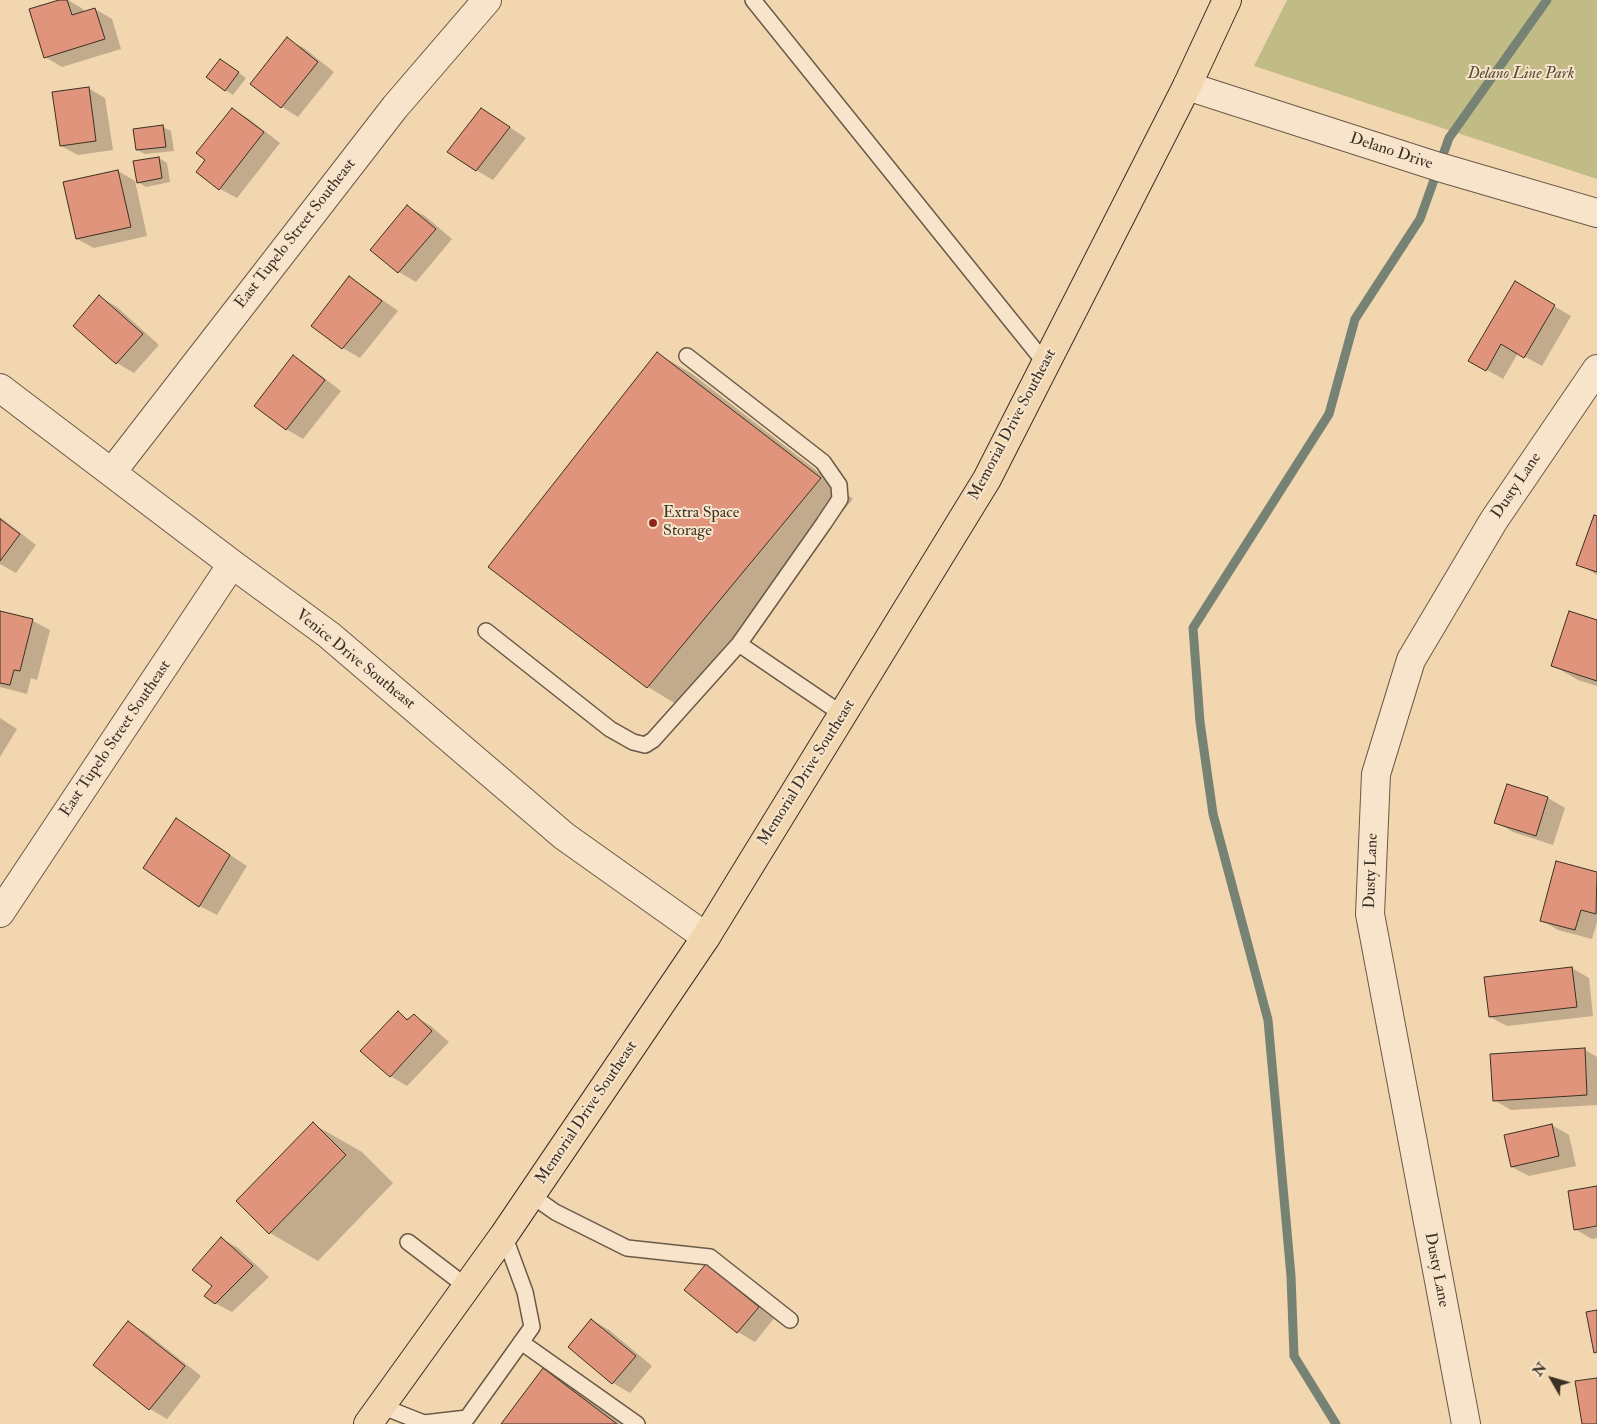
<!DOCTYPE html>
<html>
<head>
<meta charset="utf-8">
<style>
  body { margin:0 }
  #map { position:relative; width:1597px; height:1424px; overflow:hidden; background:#f2d6af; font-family:"IM FELL Double Pica",serif }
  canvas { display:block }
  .north { position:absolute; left:1527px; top:1354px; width:50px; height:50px; -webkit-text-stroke:4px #f7e4cb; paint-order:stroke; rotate:308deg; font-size:14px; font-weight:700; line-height:20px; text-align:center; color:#3b3024 }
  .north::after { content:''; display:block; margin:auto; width:18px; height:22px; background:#3b3024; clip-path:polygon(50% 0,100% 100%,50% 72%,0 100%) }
</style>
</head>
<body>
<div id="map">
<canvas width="1597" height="1424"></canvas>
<div class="north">N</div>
</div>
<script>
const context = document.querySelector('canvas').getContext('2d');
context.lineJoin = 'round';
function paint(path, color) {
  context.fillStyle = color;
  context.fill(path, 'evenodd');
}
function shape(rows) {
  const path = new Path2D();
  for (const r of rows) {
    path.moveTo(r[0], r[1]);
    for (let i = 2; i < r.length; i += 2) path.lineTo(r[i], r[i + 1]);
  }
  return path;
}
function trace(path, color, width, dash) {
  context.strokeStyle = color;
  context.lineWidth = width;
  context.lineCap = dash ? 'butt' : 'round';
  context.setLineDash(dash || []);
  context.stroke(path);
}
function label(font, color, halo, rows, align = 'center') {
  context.font = font + ' "IM FELL Double Pica",serif';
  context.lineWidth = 4;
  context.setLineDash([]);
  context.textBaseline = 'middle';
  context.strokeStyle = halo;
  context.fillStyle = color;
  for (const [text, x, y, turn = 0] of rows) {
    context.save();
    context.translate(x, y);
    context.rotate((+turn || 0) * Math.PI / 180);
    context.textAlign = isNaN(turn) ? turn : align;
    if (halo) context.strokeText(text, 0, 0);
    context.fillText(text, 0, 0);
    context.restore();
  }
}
paint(shape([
  [1287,0,1597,0,1597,179,1254,66]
]), '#c1bc86');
paint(shape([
  [63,0,68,0,83,9,84,12,95,9,112,19,121,49,62,67,45,57],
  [287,39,304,48,334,72,298,117,282,107],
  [228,65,246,78,233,95,225,90],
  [88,88,105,98,113,150,78,155,61,146],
  [232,109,249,119,280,143,237,198,220,189,207,160],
  [482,109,526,138,493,180,476,170],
  [163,127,171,131,174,151,145,154,137,150,134,130],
  [159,158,167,163,170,182,146,187,138,182],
  [118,171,135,181,147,236,94,248,77,239],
  [408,207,425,216,452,239,416,282,399,272,372,249],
  [349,278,366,288,398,311,360,358,343,348],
  [1515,283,1571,316,1542,366,1518,353,1503,379,1470,360],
  [100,297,117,307,159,345,134,373,117,363,74,326],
  [658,354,691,373,853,499,681,707,648,687],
  [293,357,310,367,341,391,303,439,286,429],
  [0,517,36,545,16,573,0,564],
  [1597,517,1597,575,1578,564],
  [0,612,33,621,50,630,37,680,31,678,27,694,0,687],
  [1597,622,1597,686,1578,680,1552,665],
  [0,718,17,729,0,757],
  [1508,786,1548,798,1565,808,1553,845,1513,832,1496,822],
  [177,820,247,866,217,915,200,906],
  [1557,863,1597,874,1597,922,1592,939,1558,930,1541,920],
  [1572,968,1589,978,1593,1016,1507,1026,1490,1017],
  [398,1013,410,1020,414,1016,431,1026,449,1042,407,1086,390,1076],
  [1585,1050,1597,1057,1597,1105,1511,1110,1494,1100],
  [313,1124,362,1152,393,1183,318,1261,270,1233],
  [1552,1125,1569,1135,1576,1166,1529,1176,1512,1167],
  [1597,1187,1597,1225,1588,1226,1588,1228,1597,1227,1597,1238,1592,1239,1575,1229],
  [221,1238,238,1248,269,1277,232,1312,215,1303,213,1286],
  [707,1265,724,1275,775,1317,755,1342,738,1332,686,1290],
  [592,1320,609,1330,652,1366,630,1393,613,1383,569,1347],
  [128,1323,145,1332,201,1376,167,1419,150,1409],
  [543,1369,568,1384,622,1424,502,1424]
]), '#0003');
trace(shape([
  [1336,1424,1294,1356,1291,1276,1268,1020,1213,814,1200,722,1193,628,1329,414,1355,319,1420,219,1449,138,1547,0]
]), '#758274', 9);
const building = shape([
  [59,0,67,0,72,15,95,8,105,39,44,58,29,9,59,0],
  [287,37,318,62,281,108,250,84,287,37],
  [220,59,239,72,225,91,206,77,220,59],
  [89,87,96,141,60,146,52,92,89,87],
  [232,108,264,132,219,190,196,172,205,160,196,153,232,108],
  [481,108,510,127,476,171,447,152,481,108],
  [163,125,166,147,136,150,133,129,163,125],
  [159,157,162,178,137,183,133,161,159,157],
  [118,170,131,227,76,239,63,182,118,170],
  [407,205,436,229,398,273,370,250,407,205],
  [349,276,382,301,342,349,311,326,349,276],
  [1515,281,1555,305,1524,358,1501,344,1486,371,1468,361,1515,281],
  [99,295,143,334,116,364,73,326,99,295],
  [657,352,821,478,647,688,488,567,657,352],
  [293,355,325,380,286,430,254,406,293,355],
  [1594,515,1597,516,1597,572,1576,565,1594,515],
  [0,519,20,534,0,561,0,519],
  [0,611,33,619,20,671,14,670,10,685,0,683,0,611],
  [1569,611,1597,620,1597,681,1551,666,1569,611],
  [1507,784,1548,797,1536,836,1494,823,1507,784],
  [176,818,230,855,199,907,143,868,176,818],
  [1556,861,1597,872,1596,914,1581,910,1575,930,1540,921,1556,861],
  [1572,967,1577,1007,1489,1017,1484,977,1572,967],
  [398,1011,407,1020,414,1014,432,1031,390,1077,360,1051,398,1011],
  [1585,1048,1587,1095,1493,1101,1490,1054,1585,1048],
  [313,1122,346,1155,269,1234,236,1201,313,1122],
  [1552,1124,1559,1156,1511,1167,1504,1135,1552,1124],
  [1597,1186,1597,1226,1574,1230,1568,1191,1597,1186],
  [221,1237,253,1266,215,1304,204,1296,212,1286,192,1270,221,1237],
  [706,1264,759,1307,737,1333,684,1290,706,1264],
  [1597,1310,1597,1352,1594,1353,1586,1312,1597,1310],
  [591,1319,636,1356,612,1384,568,1347,591,1319],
  [128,1321,185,1366,149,1410,93,1365,128,1321],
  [543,1368,617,1424,501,1424,543,1368],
  [1597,1378,1597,1424,1582,1424,1575,1381,1597,1378]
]);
paint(building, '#df947b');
trace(building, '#3b3024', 1);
const lane = shape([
  [753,0,1046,364],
  [687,356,823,462,839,485,840,499,824,523,739,644,842,714],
  [486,631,610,729,633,742,645,745,653,740,739,644],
  [531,1195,555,1212,627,1248,710,1257,790,1320],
  [408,1242,467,1287],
  [521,1342,637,1424],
  [381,1406,424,1423,467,1418,532,1327,525,1292,504,1235]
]);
const street = shape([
  [1187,86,1439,167,1597,213],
  [0,388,232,564,329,635,564,836,706,937],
  [112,472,395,107,487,0],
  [0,913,232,564],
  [1466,1424,1370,914,1376,774,1411,660,1494,520,1597,369]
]);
const primary = shape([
  [368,1424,504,1235,706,937,987,479,1187,86,1227,0]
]);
trace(lane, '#695a47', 18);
trace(street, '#695a47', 30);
trace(primary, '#3b3024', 30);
trace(lane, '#f7e4cb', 15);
trace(street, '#f7e4cb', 28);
trace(primary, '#f2d6af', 28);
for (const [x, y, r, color] of [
  [653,523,5,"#8f2418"]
]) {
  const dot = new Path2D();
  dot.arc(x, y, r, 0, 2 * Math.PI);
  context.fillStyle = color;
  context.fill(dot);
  trace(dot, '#f7e4cb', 2);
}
label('italic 16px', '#564c38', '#f7e4cb', [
  ["Delano Line Park",1521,75]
]);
label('16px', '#3b3024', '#f7e4cb', [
  ["Delano Drive",1391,152,18],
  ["East Tupelo Street Southeast",296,234,-52],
  ["Memorial Drive Southeast",1013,425,-62],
  ["Dusty Lane",1517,486,-56],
  ["Venice Drive Southeast",355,660,39],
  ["East Tupelo Street Southeast",116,739,-56],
  ["Memorial Drive Southeast",807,773,-58],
  ["Dusty Lane",1372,871,-88],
  ["Memorial Drive Southeast",587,1113,-56],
  ["Dusty Lane",1436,1270,79]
]);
label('16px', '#3b3024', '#f7e4cb', [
  ["Extra Space",663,514],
  ["Storage",663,532]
], 'left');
</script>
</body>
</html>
